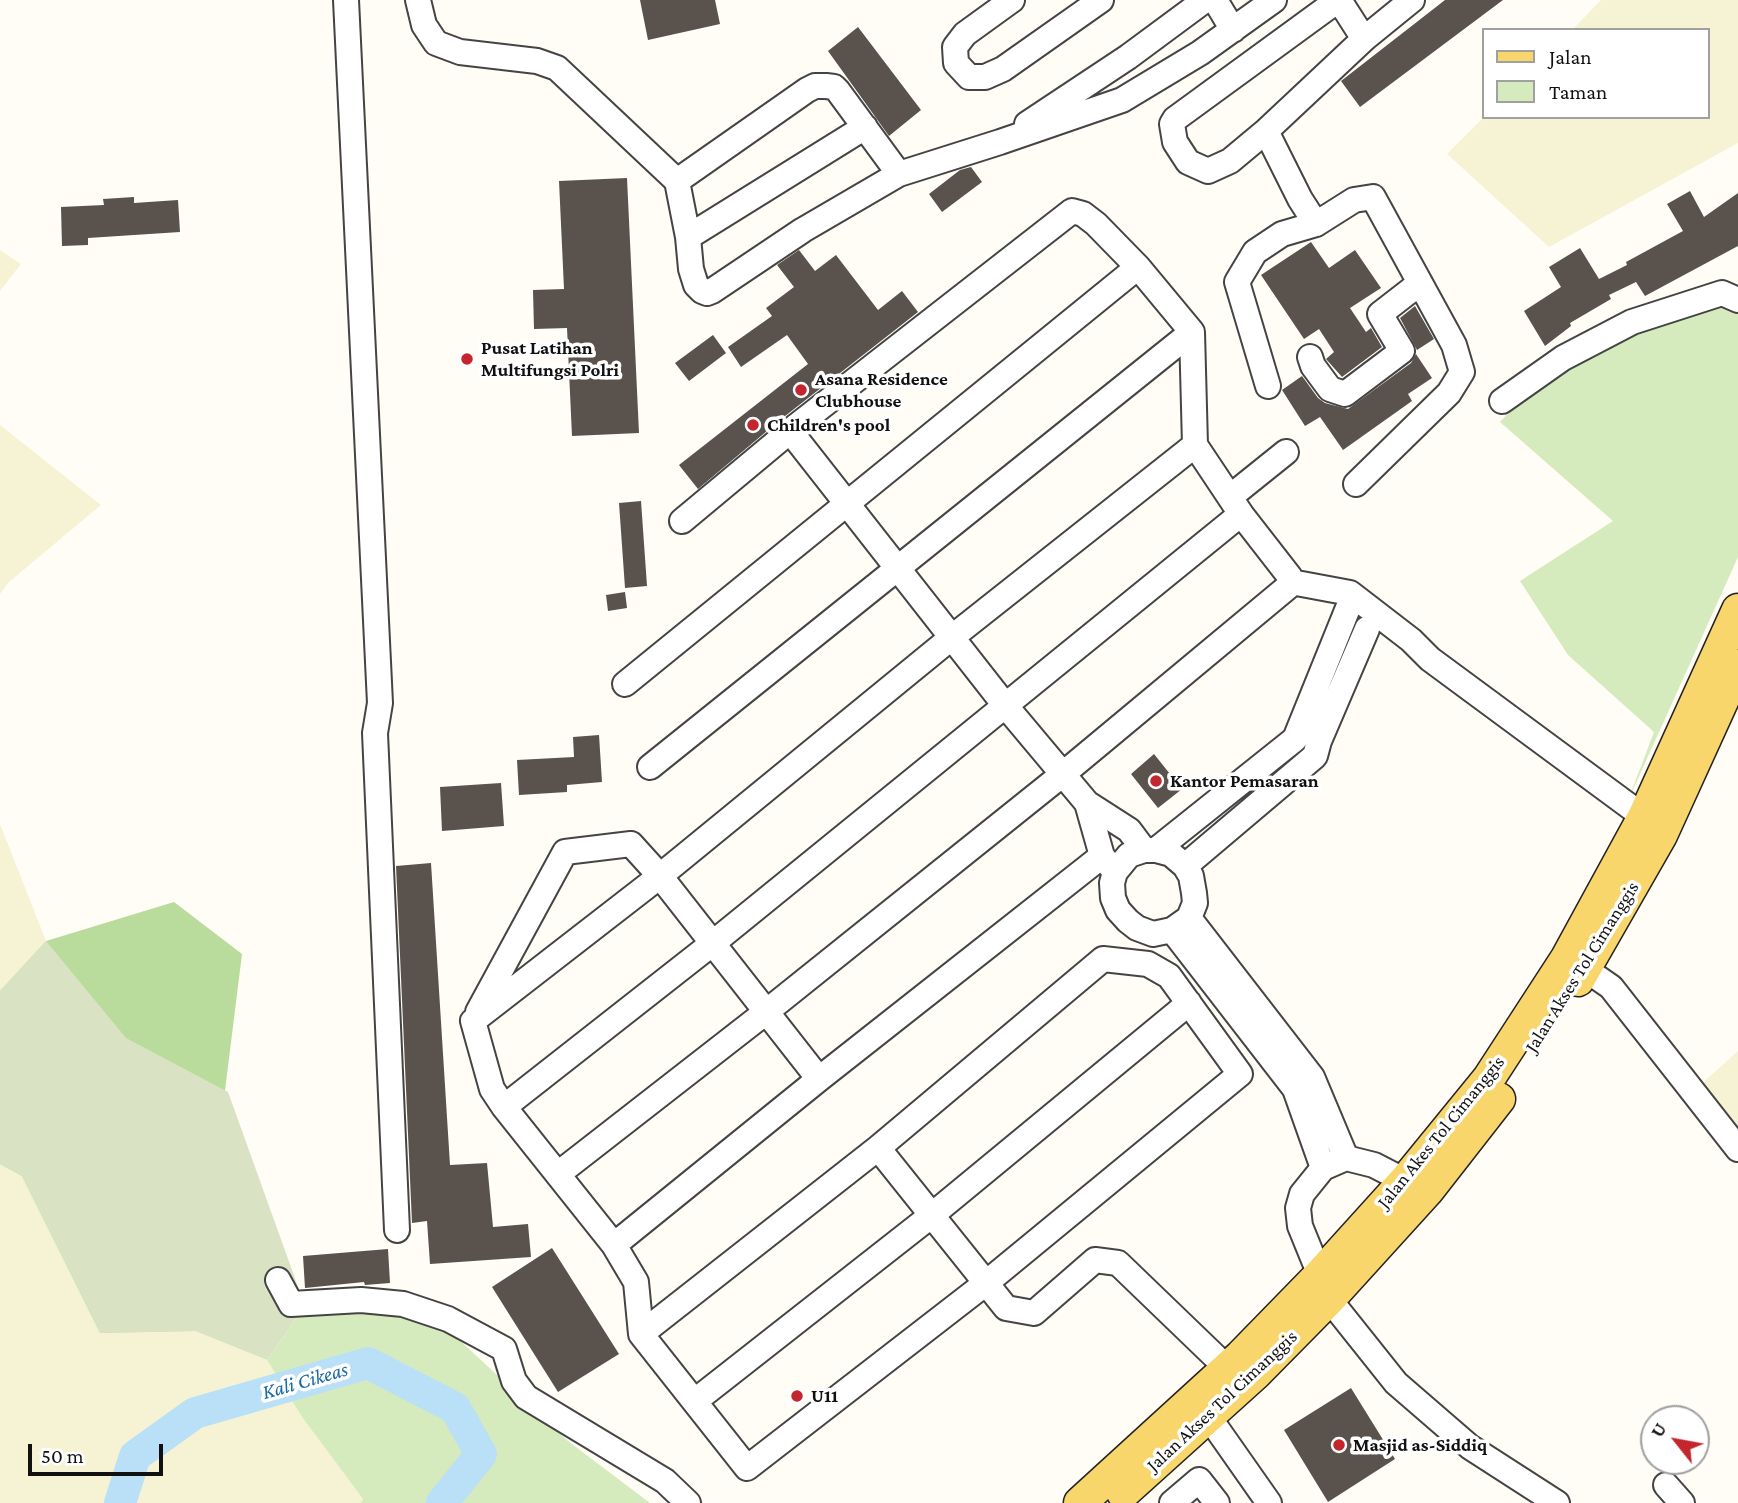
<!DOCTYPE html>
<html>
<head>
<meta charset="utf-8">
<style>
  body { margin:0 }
  #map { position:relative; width:1738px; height:1503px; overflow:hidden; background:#fffdf5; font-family:"Crimson Pro",serif }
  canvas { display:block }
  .legend { position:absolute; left:1482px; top:28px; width:228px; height:91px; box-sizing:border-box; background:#fff; border:2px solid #a0a0a0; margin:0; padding:9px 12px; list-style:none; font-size:21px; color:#111 }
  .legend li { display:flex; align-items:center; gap:14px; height:35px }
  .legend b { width:35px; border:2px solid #a0a0a0 }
  .north { position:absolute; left:1640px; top:1405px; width:70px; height:70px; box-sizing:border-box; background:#fff; border:2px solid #a0a0a0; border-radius:50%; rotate:301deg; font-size:19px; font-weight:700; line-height:28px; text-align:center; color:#111 }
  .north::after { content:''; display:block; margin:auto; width:24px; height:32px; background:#c4262e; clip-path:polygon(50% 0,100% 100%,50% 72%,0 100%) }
  .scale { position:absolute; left:28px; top:1444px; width:135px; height:32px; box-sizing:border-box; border:4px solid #111; border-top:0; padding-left:9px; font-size:21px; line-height:24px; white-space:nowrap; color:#111; -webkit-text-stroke:5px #fff; paint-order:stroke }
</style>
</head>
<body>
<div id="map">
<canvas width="1738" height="1503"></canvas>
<ul class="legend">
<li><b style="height:9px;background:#f9d66b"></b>Jalan</li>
<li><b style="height:19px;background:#d5ebbd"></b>Taman</li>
</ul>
<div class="north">U</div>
<div class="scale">50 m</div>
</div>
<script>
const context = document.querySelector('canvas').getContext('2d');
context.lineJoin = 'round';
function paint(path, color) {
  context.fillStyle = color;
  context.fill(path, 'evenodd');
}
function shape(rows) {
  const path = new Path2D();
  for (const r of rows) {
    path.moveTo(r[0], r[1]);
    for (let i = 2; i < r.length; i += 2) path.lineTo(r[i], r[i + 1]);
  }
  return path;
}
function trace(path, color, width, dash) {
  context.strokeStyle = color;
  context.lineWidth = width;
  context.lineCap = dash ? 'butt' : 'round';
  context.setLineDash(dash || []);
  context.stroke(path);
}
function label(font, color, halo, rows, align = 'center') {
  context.font = font + ' "Crimson Pro",serif';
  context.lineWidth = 7;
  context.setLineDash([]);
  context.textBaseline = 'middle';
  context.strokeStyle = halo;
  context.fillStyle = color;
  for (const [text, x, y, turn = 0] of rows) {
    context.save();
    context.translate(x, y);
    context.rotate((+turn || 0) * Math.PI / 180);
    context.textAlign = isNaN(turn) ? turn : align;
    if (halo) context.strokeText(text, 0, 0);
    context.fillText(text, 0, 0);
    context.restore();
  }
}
paint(shape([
  [1601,0,1738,0,1738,143,1549,247,1447,154,1484,117,1708,117,1708,30,1572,30],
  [0,250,21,264,0,291],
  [0,425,101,505,9,582,0,594],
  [0,824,46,941,0,991],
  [1738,1051,1738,1163,1699,1086],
  [0,1164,22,1175,100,1333,195,1331,267,1360,302,1417,363,1499,361,1503,0,1503]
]), '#f6f3d4');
paint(shape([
  [1738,290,1738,557,1627,803,1654,732,1568,655,1520,581,1613,521,1500,422,1521,399,1624,331],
  [305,1306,425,1308,568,1441,650,1503,361,1503,363,1499,302,1417,267,1360]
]), '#d5ebbd');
paint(shape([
  [174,902,242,954,195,1331,100,1333,22,1176,0,1164,0,991,46,941]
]), '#b9dc9c');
paint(shape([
  [46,941,126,1038,228,1092,305,1306,267,1360,195,1331,100,1333,22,1176,0,1164,0,991]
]), '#d9e3c4');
trace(shape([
  [120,1503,135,1456,195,1413,368,1363,455,1408,481,1454,442,1503]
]), '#b9e0f7', 32);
paint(shape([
  [640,0,715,0,720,24,648,40],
  [1445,0,1503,0,1360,107,1341,81],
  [858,27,921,110,889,136,828,51],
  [971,167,982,182,942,212,929,194,960,170],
  [627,178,639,433,572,436,567,328,534,329,533,290,564,289,559,181],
  [1690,191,1704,217,1738,193,1738,246,1645,296,1636,282,1609,295,1611,299,1570,323,1571,326,1545,346,1524,311,1561,287,1549,267,1580,248,1599,279,1627,265,1626,262,1683,231,1667,204],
  [134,197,134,203,178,200,180,232,88,238,88,245,62,246,61,207,104,205,103,199],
  [1311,242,1329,268,1355,250,1381,288,1350,308,1366,332,1371,328,1382,347,1342,377,1326,359,1334,352,1319,329,1304,339,1261,275],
  [799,250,815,271,836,255,878,310,902,291,918,312,780,420,698,489,679,465,808,364,787,335,741,367,728,347,772,316,766,308,794,287,777,265],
  [1415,306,1434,339,1417,350,1400,318],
  [713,335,726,353,689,381,675,363],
  [1416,354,1432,378,1408,394,1412,401,1343,450,1320,417,1305,426,1282,390,1302,376,1318,398,1325,403,1348,409,1411,363],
  [641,501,647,586,625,588,619,503],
  [625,592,627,608,608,611,606,595],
  [599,735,602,782,567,785,567,792,519,795,517,760,574,757,573,737],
  [1154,754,1182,789,1158,808,1131,774],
  [501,783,504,826,442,831,440,787],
  [431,863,450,1165,487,1163,493,1227,528,1224,531,1257,430,1264,427,1221,412,1223,396,866],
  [552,1248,619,1354,558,1392,492,1287],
  [388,1249,390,1283,365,1285,364,1282,305,1288,303,1256],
  [1351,1388,1395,1459,1328,1502,1284,1430]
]), '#5a524d');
const minor = shape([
  [346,0,380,703,375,733,397,1230],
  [418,0,424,25,436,43,460,52,537,61,557,68,677,181],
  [1012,0,965,34,955,47,956,63,969,77,985,77,1003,69,1101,0],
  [1215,0,1233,30],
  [1338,0,1175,119,1172,124,1175,142,1188,162,1208,171,1230,161,1266,131,1364,39,1412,0],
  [1339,0,1364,39],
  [1027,124,1128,57,1205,0],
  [1266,131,1300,199,1316,224,1354,200,1373,197,1454,345,1462,372,1449,393,1356,484],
  [899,174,838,91,834,87,826,86,815,86,807,90,677,181,688,237,691,269,696,285,702,291,707,293,712,291,803,230,899,174,1000,142,1122,100,1200,53,1274,0],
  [688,237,865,127],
  [1310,357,1313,366,1330,389,1345,394,1402,351,1380,314,1420,283],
  [1268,386,1237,282,1255,252,1282,234,1316,224],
  [1502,401,1563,358,1632,322,1722,293,1738,300],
  [790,431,1004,704,1087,803,1129,830,1144,850],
  [1230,497,1286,452],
  [1291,582,1350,593,1411,640,1430,659,1644,817],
  [625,684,1138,267],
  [650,767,1192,332],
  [1087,803,1102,856,1111,867],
  [1144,850,1156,850,1171,854,1185,866,1191,876,1194,893,1195,903,1189,918,1172,930,1153,934,1137,928,1128,921,1118,910,1113,898,1112,883,1115,872,1129,855,1144,850],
  [1156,850,1295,739,1348,608],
  [1185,866,1315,756,1319,741,1367,629],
  [1189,918,1312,1077,1346,1158],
  [1172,930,1295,1089,1323,1168],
  [1585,969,1611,987,1738,1149],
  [478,1012,565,852,631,844,660,876,819,1079],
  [504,1107,713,943,1241,514,1195,445,1192,332,1138,267,1096,224,1083,214,1072,211,790,431,682,521],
  [878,1148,1006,1308,1034,1313,1095,1260,1118,1263,1227,1368],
  [558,1174,766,1012,1063,774,1289,586,1291,582,1290,577,1241,514],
  [614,1245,819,1079,1102,856],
  [1320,1275,1300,1226,1298,1208,1302,1194,1323,1168,1346,1158,1374,1165,1405,1181],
  [278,1280,291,1304,361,1300,403,1304,448,1319,504,1349,514,1381,526,1397,665,1481,688,1503],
  [1329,1299,1396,1383,1470,1447,1557,1503],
  [641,1334,878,1148,1103,959,1148,964,1169,976,1240,1074,986,1283,747,1468,641,1334,636,1282,614,1245,504,1107,492,1089,473,1021,660,876,951,638,1195,445],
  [695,1401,932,1215,1189,1003],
  [1208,1416,1269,1503],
  [1666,1485,1682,1503],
  [1172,1503,1199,1480,1217,1503]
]);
const major = shape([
  [1578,980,1661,835,1738,666],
  [1123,1493,1256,1373,1329,1299,1428,1190,1499,1099],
  [1080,1503,1241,1356,1320,1275,1405,1181,1489,1078,1567,958,1644,817,1738,610]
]);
trace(minor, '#444', 28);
trace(major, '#222', 35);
trace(minor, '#fff', 24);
trace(major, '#f9d66b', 32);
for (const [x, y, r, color] of [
  [467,359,7,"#c4262e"],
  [801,390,7,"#c4262e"],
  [753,425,7,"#c4262e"],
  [1156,781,7,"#c4262e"],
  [797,1396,7,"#c4262e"],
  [1339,1445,7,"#c4262e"]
]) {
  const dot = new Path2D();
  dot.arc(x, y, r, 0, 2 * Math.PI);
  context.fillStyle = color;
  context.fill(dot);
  trace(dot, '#fff', 2.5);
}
label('bold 19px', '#111', '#fff', [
  ["Pusat Latihan",481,348],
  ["Multifungsi Polri",481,370],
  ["Asana Residence",815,379],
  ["Clubhouse",815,401],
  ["Children's pool",767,425],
  ["Kantor Pemasaran",1170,781],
  ["U11",811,1396],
  ["Masjid as-Siddiq",1353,1445]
], 'left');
label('19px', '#111', '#fff', [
  ["Jalan Akses Tol Cimanggis",1582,967,-58],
  ["Jalan Akes Tol Cimanggis",1441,1132,-51],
  ["Jalan Akses Tol Cimanggis",1222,1401,-43]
]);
label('italic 21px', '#1768a6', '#fff', [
  ["Kali Cikeas",305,1381,-16]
]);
</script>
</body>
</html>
